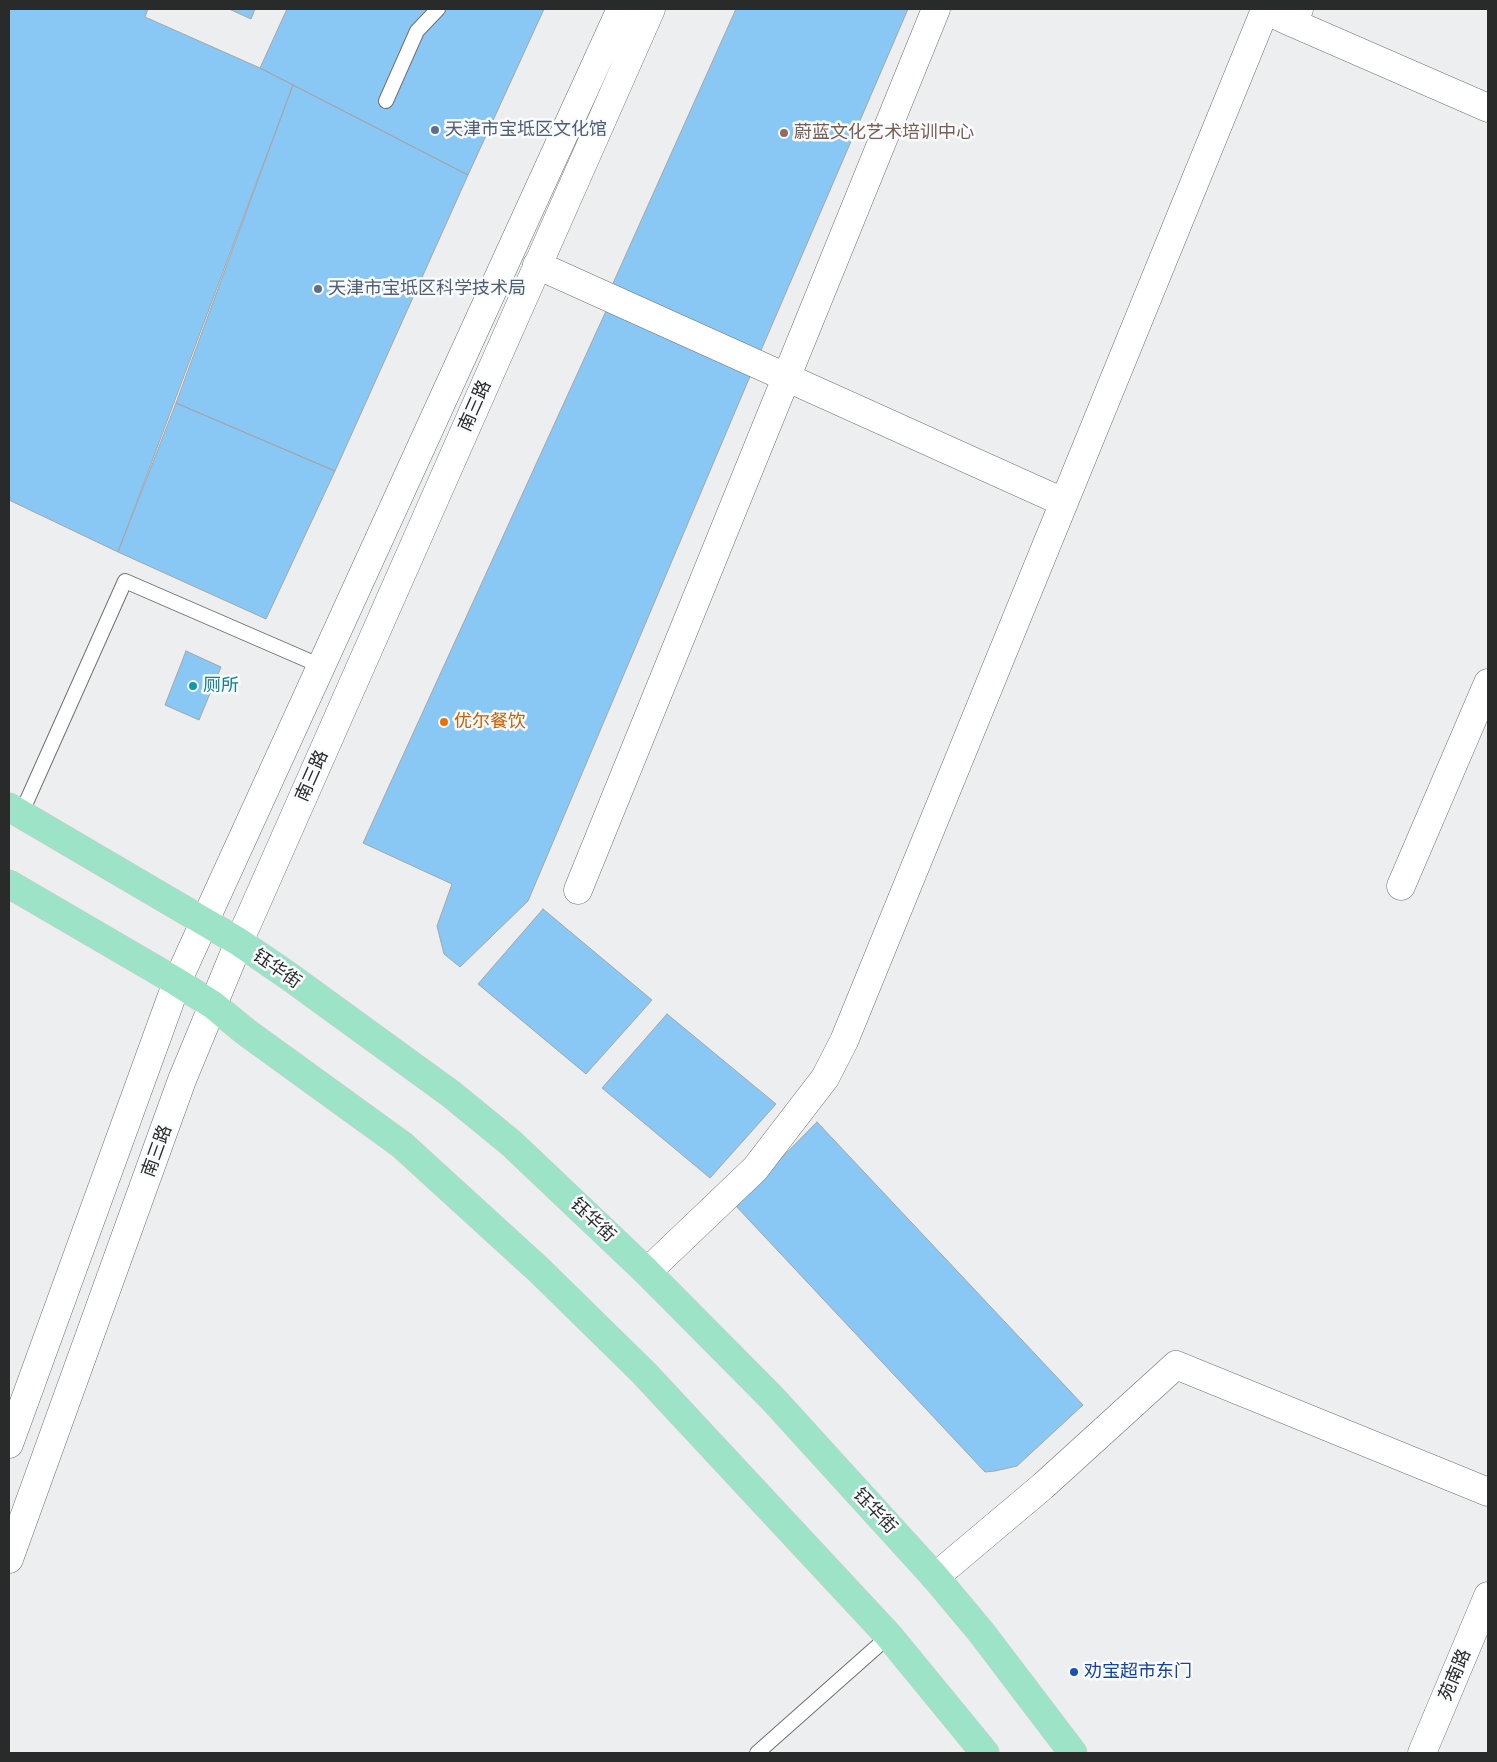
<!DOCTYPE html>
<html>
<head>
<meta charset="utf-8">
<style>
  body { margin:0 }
  #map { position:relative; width:1497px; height:1762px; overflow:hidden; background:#eceef0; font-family:Mulish,sans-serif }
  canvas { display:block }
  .frame { position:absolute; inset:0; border:10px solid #292a2a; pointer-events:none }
</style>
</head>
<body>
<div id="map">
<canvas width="1497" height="1762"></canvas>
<div class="frame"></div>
</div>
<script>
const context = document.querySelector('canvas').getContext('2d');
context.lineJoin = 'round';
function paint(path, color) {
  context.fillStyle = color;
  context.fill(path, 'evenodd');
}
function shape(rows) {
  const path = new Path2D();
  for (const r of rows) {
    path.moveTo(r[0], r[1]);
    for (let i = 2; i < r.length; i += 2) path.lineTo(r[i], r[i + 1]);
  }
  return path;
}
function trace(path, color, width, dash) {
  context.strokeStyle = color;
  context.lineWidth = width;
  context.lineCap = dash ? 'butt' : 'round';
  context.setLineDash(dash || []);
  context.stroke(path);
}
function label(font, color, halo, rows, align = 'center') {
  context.font = font + ' Mulish,"Noto Sans SC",sans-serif';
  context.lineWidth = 5;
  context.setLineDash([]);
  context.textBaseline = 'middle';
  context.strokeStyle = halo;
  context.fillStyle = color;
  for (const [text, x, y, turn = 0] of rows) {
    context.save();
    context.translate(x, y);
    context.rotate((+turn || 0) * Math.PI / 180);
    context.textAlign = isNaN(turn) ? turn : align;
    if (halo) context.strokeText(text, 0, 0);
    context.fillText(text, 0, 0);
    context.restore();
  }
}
const building = shape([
  [9,9,148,9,145,17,260,68,293,85,118,552,9,500,9,9],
  [229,9,255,9,251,19,229,9],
  [287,9,544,9,468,175,260,68,287,9],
  [736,9,908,9,759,355,610,290,736,9],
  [293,85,468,175,335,471,176,403,293,85],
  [606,311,751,374,528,901,460,967,444,954,437,926,452,884,363,843,606,311],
  [176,403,335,471,266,619,118,552,176,403],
  [186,651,221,667,199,720,165,705,186,651],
  [543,909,652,1000,586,1074,478,984,543,909],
  [667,1014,776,1104,710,1178,602,1088,667,1014],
  [817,1122,1083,1405,1017,1466,995,1471,985,1472,735,1205,817,1122]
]);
paint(building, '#89c7f5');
trace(building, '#a4a6a8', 1);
const lane = shape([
  [386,101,417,31,438,9],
  [21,814,125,581,321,666],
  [757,1753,889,1636]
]);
const street = shape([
  [1293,23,1488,108],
  [537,265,1063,502],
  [1401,886,1488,683],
  [578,890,936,9],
  [647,1272,755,1169,825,1078,844,1041,1265,10,1293,23,1299,9],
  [935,1577,1043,1486,1176,1365,1488,1492],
  [1422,1753,1488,1596]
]);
const secondary = shape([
  [9,1444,177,982,621,9],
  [9,1559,182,1080,213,1005,239,942,651,9]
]);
const primary = shape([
  [9,807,239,942,290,977,451,1094,511,1143,647,1272,773,1399,935,1577,981,1632,1073,1753],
  [9,884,177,982,213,1005,246,1032,402,1145,539,1270,644,1373,889,1636,985,1753]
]);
trace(lane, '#6f7172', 16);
trace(street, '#6f7172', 29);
trace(secondary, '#6f7172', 29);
trace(primary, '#ccc', 29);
trace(lane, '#fff', 14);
trace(street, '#fff', 28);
trace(secondary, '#fff', 28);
trace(primary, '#9de3c8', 28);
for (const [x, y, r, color] of [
  [435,130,5,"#5c6f8a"],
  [784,133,5,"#8d6e63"],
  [318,289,5,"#5c6f8a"],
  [193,686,5,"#0f9aa8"],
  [444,722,5,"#e8710a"],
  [1074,1672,5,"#1a4fb4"]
]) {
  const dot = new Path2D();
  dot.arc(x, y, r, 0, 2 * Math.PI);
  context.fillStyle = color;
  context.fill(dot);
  trace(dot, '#f9fbfd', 2);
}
label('18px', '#4e5e75', '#f9fbfd', [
  ["天津市宝坻区文化馆",445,130],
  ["天津市宝坻区科学技术局",328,289]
], 'left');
label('18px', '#785e54', '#f9fbfd', [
  ["蔚蓝文化艺术培训中心",794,133]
], 'left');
label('18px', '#292a2a', '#f9fbfd', [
  ["南三路",475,406,-66],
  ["南三路",312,776,-66],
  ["钰华街",277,969,35],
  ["南三路",157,1151,-70],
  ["钰华街",593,1220,44],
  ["钰华街",875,1511,47],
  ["苑南路",1455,1675,-67]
]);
label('18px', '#0d838f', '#f9fbfd', [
  ["厕所",203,686]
], 'left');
label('18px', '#c56008', '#f9fbfd', [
  ["优尔餐饮",454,722]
], 'left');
label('18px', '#164399', '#f9fbfd', [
  ["劝宝超市东门",1084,1672]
], 'left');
</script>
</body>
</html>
